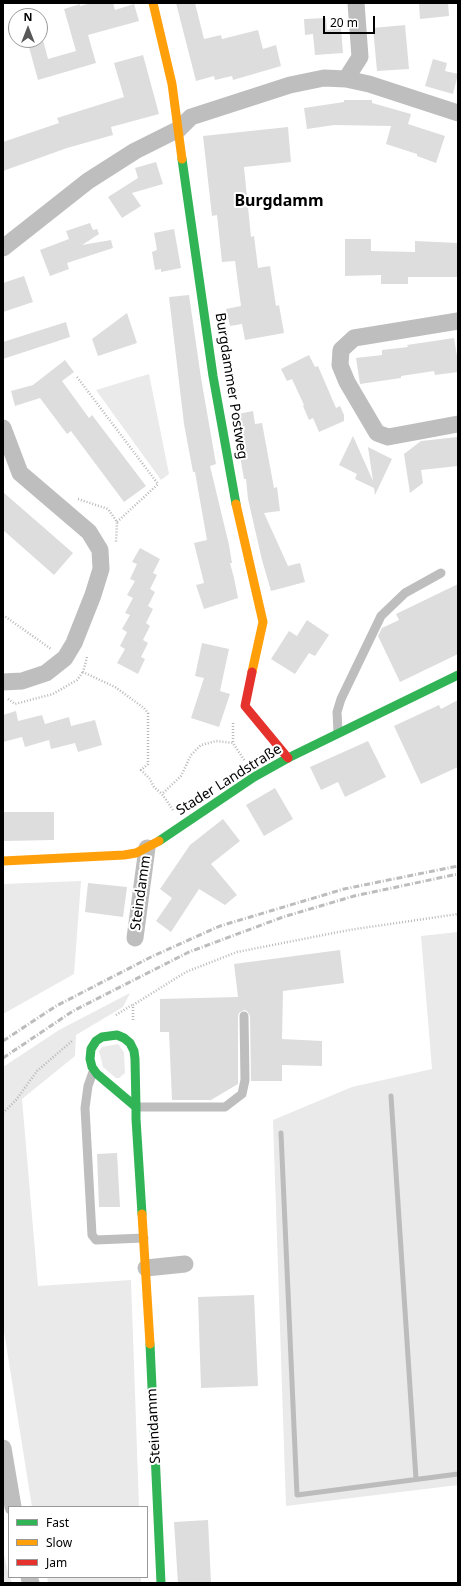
<!DOCTYPE html>
<html>
<head>
<meta charset="utf-8">
<style>
  body { margin:0 }
  #map { position:relative; width:461px; height:1586px; overflow:hidden; background:#fff; font-family:"Noto Sans",sans-serif }
  canvas { display:block }
  .frame { position:absolute; inset:0; border:4px solid #000; pointer-events:none }
  .legend { position:absolute; left:8px; top:1506px; width:140px; height:72px; box-sizing:border-box; background:#fff; border:1px solid #999; margin:0; padding:5px 7px; list-style:none; font-size:12px; color:#000 }
  .legend li { display:flex; align-items:center; gap:8px; height:20px }
  .legend b { width:20px; border:1px solid #999 }
  .north { position:absolute; left:8px; top:8px; width:40px; height:40px; box-sizing:border-box; background:#fff; border:1px solid #999; border-radius:50%; rotate:0deg; font-size:11px; font-weight:700; line-height:16px; text-align:center; color:#000 }
  .north::after { content:''; display:block; margin:auto; width:14px; height:18px; background:#595959; clip-path:polygon(50% 0,100% 100%,50% 72%,0 100%) }
  .scale { position:absolute; left:323px; top:16px; width:52px; height:18px; box-sizing:border-box; border:2px solid #000; border-top:0; padding-left:5px; font-size:12px; line-height:14px; white-space:nowrap; color:#000; -webkit-text-stroke:3px #fff; paint-order:stroke }
</style>
</head>
<body>
<div id="map">
<canvas width="461" height="1586"></canvas>
<div class="frame"></div>
<ul class="legend">
<li><b style="height:5px;background:#30b455"></b>Fast</li>
<li><b style="height:5px;background:#ff9f0a"></b>Slow</li>
<li><b style="height:5px;background:#e5322d"></b>Jam</li>
</ul>
<div class="north">N</div>
<div class="scale">20 m</div>
</div>
<script>
const context = document.querySelector('canvas').getContext('2d');
context.lineJoin = 'round';
function paint(path, color) {
  context.fillStyle = color;
  context.fill(path, 'evenodd');
}
function shape(rows) {
  const path = new Path2D();
  for (const r of rows) {
    path.moveTo(r[0], r[1]);
    for (let i = 2; i < r.length; i += 2) path.lineTo(r[i], r[i + 1]);
  }
  return path;
}
function trace(path, color, width, dash) {
  context.strokeStyle = color;
  context.lineWidth = width;
  context.lineCap = dash ? 'butt' : 'round';
  context.setLineDash(dash || []);
  context.stroke(path);
}
function label(font, color, halo, rows, align = 'center') {
  context.font = font + ' "Noto Sans",sans-serif';
  context.lineWidth = 4;
  context.setLineDash([]);
  context.textBaseline = 'middle';
  context.strokeStyle = halo;
  context.fillStyle = color;
  for (const [text, x, y, turn = 0] of rows) {
    context.save();
    context.translate(x, y);
    context.rotate((+turn || 0) * Math.PI / 180);
    context.textAlign = isNaN(turn) ? turn : align;
    if (halo) context.strokeText(text, 0, 0);
    context.fillText(text, 0, 0);
    context.restore();
  }
}
paint(shape([
  [149,374,169,474,161,480,96,390],
  [81,881,74,974,3,1014,3,884],
  [458,932,458,1485,286,1506,273,1120,352,1087,432,1069,421,936],
  [130,993,123,1007,76,1035,75,1056,22,1099,38,1286,131,1280,139,1507,32,1507,3,1325,3,1067,59,1030],
  [118,1044,124,1052,125,1073,119,1078,116,1078,103,1067,99,1051,102,1047],
  [3,1550,9,1577,10,1577,12,1583,3,1583],
  [47,1577,141,1577,141,1583,48,1583]
]), '#eaeaea');
trace(shape([
  [391,1096,416,1479],
  [281,1133,297,1495,458,1474]
]), '#bcbcbc', 5);
paint(shape([
  [92,3,113,3,115,10,134,4,139,21,88,35,96,63,38,80,27,40,43,40,48,59,76,51,64,9,80,4,80,6],
  [176,3,195,3,204,39,221,35,222,39,258,30,263,49,276,45,281,66,233,80,232,76,215,80,214,76,196,81],
  [419,3,448,3,449,16,420,19],
  [326,18,327,30,341,28,343,53,315,55,313,34,305,35,304,19],
  [405,25,409,69,377,71,373,28],
  [143,55,159,114,111,127,113,135,67,148,3,171,3,142,59,123,57,118,124,97,114,63],
  [433,59,447,63,445,71,458,74,453,94,425,86],
  [344,100,372,100,372,103,411,114,408,124,414,126,445,136,436,163,417,156,417,154,386,144,391,126,334,125,307,129,304,108,344,102],
  [288,127,291,162,244,167,251,237,254,236,258,268,270,266,276,306,279,305,284,333,245,340,242,324,230,326,226,309,241,306,235,261,222,262,217,215,212,216,203,136],
  [156,162,163,184,132,193,141,206,122,218,108,197,138,178,135,168],
  [90,223,93,230,97,229,99,234,82,245,111,240,113,248,67,263,69,269,50,276,40,250,69,239,66,231],
  [174,229,181,268,161,272,161,269,155,270,152,252,157,250,154,233],
  [345,239,371,239,371,251,415,252,415,241,458,243,458,277,408,277,408,284,381,284,381,275,345,276],
  [24,276,33,302,3,312,3,283],
  [189,295,201,378,216,464,210,466,229,545,232,563,230,563,234,578,238,598,204,609,196,585,204,583,194,543,207,540,195,472,193,472,184,424,169,297],
  [127,313,137,343,98,356,92,339],
  [66,322,70,337,3,359,3,342],
  [454,338,458,362,458,372,435,375,434,371,401,376,401,378,360,384,356,358,382,355,382,350,408,347,407,345],
  [309,355,315,367,318,366,336,408,340,406,344,415,344,421,319,432,313,418,309,420,303,406,304,405,292,379,287,381,281,369],
  [65,360,74,372,62,381,89,418,92,415,146,486,124,502,71,431,67,434,40,398,15,406,11,391,33,385],
  [253,411,255,424,262,423,274,488,277,487,280,511,264,513,288,566,300,563,305,582,271,591,262,560,248,499,246,479,244,479,233,415],
  [353,436,373,481,368,447,392,459,375,495,374,488,355,479,357,474,339,465],
  [458,437,458,466,421,470,423,483,410,493,404,454,421,441],
  [3,492,73,553,54,575,3,530],
  [140,548,160,559,153,573,157,575,150,589,155,592,148,606,153,609,146,623,150,626,143,640,148,643,141,657,145,659,138,674,117,663,125,649,120,646,127,632,122,629,130,615,125,613,133,598,127,595,135,581,130,579,137,564,132,562],
  [458,584,458,654,400,682,378,636,382,628,399,620,396,614],
  [307,620,329,635,315,656,309,653,295,674,271,659,289,631,297,636],
  [202,643,229,649,220,691,230,694,219,727,191,718,204,678,195,676],
  [458,700,458,767,421,784,394,726,439,705,441,709],
  [16,711,18,721,42,715,45,724,69,717,71,726,95,720,102,745,78,752,75,743,51,749,49,740,25,747,22,737,3,742,3,715],
  [368,741,386,777,345,797,338,782,321,790,310,767],
  [275,788,293,819,264,836,246,805],
  [3,812,54,812,54,840,3,841],
  [223,819,240,841,211,864,237,895,225,905,199,889,171,932,156,921,172,898,160,889,190,845],
  [88,883,127,887,123,917,85,912],
  [340,950,344,983,283,991,282,1039,322,1041,322,1066,282,1065,282,1081,251,1081,250,1016,247,1011,244,1010,239,1013,238,1016,238,1084,211,1100,172,1100,169,1032,160,1032,160,999,238,997,234,964],
  [117,1153,120,1207,99,1207,97,1154],
  [254,1295,258,1386,201,1388,198,1297],
  [208,1520,211,1583,178,1583,174,1522]
]), '#ddd');
trace(shape([
  [77,377,158,484,117,522],
  [78,499,108,509,117,522,116,542],
  [3,615,51,649],
  [87,657,83,672,115,687,144,708,148,713,148,764,141,770,150,779,154,787,162,794],
  [8,699,15,704,53,694,77,680,83,672],
  [233,723,233,743],
  [173,810,162,794,181,776,191,755,201,745,216,741,233,743,245,761],
  [116,1015,132,1005],
  [133,1020,133,1005,186,972,237,952,349,930,458,914],
  [3,1113,16,1100,37,1071,72,1041]
]), '#b8b8b8', 2.5, [1, 2]);
trace(shape([
  [338,732,337,712,341,699,381,616,405,593,441,573],
  [93,1072,88,1086,85,1108,92,1235,96,1240,144,1238],
  [136,1107,225,1107,242,1094,245,1080,244,1016]
]), '#bebebe', 9);
trace(shape([
  [346,79,360,57,356,3],
  [3,248,88,181,135,151,179,129,191,117,290,85,324,78,346,79,369,84,458,113],
  [458,321,354,338,341,350,340,365,347,382,377,433,388,437,458,424],
  [3,428,20,473,89,532,100,550,101,569,93,595,74,643,65,658,46,673,22,681,3,682],
  [135,938,147,848],
  [146,1268,185,1264],
  [3,1448,13,1507],
  [29,1577,31,1583]
]), '#bebebe', 17);
trace(shape([
  [182,159,213,376,236,504],
  [159,841,254,777,288,758,458,675],
  [136,1107,97,1074,92,1067,90,1059,91,1049,96,1041,102,1037,117,1035,124,1038,130,1043,134,1051,135,1059,136,1107,136,1119,142,1214],
  [150,1344,161,1583]
]), '#30b455', 9);
trace(shape([
  [153,3,172,84,182,159],
  [236,504,263,622,252,672],
  [3,861,124,855,136,853,159,841],
  [142,1214,150,1344]
]), '#ff9f0a', 9);
trace(shape([
  [252,672,245,706,288,758]
]), '#e5322d', 9);
trace(shape([
  [3,1041,56,1006,151,957,220,926,344,889,458,866],
  [3,1058,73,1011,189,952,283,917,354,896,458,874]
]), '#bdbdbd', 3, [6, 2, 1, 2]);
label('14px', '#000', '#fff', [
  ["Burgdammer Postweg",231,386,81],
  ["Stader Landstraße",229,780,-32],
  ["Steindamm",141,893,-82],
  ["Steindamm",154,1426,-93]
]);
label('bold 16px', '#000', '#fff', [
  ["Burgdamm",279,201]
]);
</script>
</body>
</html>
